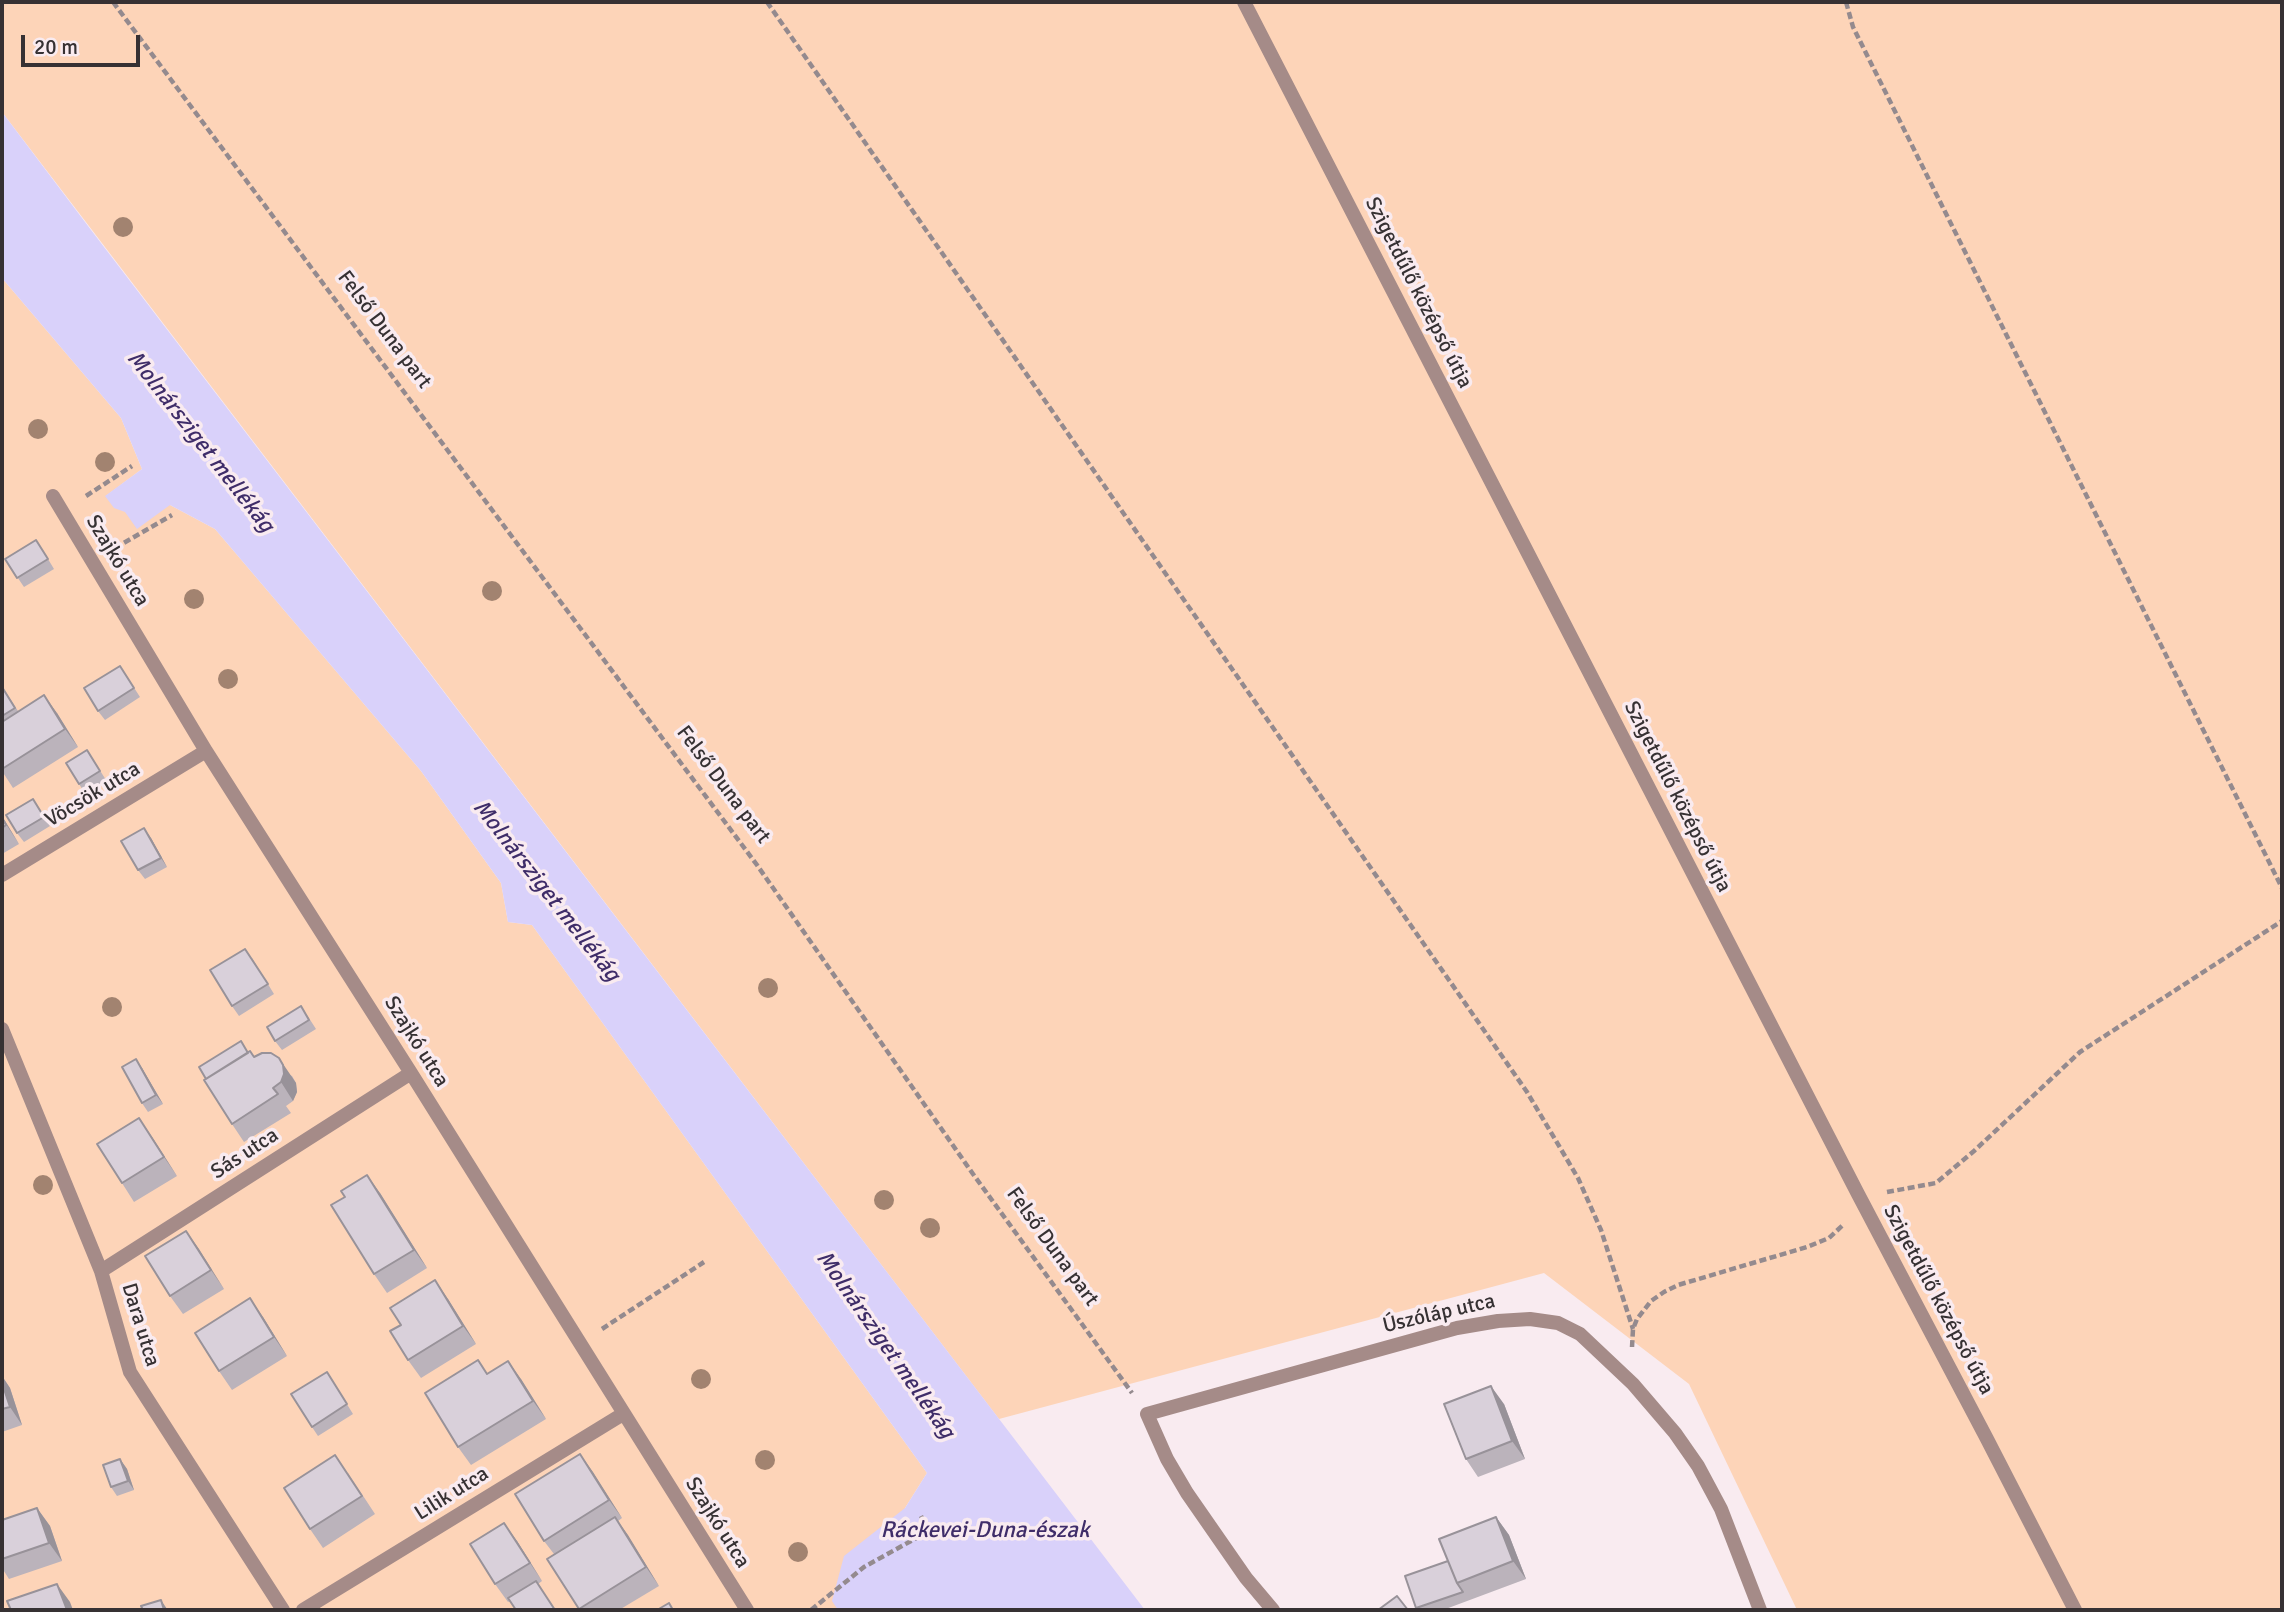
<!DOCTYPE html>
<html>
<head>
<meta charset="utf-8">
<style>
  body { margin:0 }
  #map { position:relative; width:2284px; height:1612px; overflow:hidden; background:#f9ebf0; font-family:Signika,sans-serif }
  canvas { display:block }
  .frame { position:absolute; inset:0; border:4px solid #363133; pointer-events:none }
  .scale { position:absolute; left:21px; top:35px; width:119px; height:32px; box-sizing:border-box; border:4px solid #363133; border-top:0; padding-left:9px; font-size:21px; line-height:24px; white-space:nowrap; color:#363133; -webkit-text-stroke:5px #f9ebf0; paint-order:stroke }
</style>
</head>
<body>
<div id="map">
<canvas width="2284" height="1612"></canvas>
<div class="frame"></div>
<div class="scale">20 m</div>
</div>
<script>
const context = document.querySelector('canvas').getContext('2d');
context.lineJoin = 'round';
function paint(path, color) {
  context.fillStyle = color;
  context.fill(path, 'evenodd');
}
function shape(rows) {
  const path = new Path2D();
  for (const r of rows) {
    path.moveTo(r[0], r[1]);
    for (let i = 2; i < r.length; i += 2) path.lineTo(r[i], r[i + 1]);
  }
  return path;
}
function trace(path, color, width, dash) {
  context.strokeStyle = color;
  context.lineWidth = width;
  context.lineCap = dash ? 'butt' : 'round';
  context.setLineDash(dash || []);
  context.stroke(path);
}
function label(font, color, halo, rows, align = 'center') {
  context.font = font + ' Signika,sans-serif';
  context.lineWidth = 7;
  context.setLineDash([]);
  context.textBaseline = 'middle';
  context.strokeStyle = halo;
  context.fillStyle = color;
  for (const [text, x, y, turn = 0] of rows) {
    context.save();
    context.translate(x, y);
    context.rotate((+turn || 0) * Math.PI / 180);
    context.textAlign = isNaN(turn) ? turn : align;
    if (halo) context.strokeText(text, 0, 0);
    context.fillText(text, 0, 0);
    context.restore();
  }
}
paint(shape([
  [2,2,2282,2,2282,1610,1797,1610,1689,1384,1544,1273,999,1419,2,112],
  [2,278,121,418,142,469,106,496,170,505,215,529,421,771,501,883,508,922,532,925,927,1473,905,1508,1006,1610,2,1610]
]), '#fdd4b8');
paint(shape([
  [2,112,91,230,1145,1610,838,1610,832,1601,844,1556,905,1508,927,1473,532,925,508,922,501,883,421,771,215,529,170,505,137,529,125,512,114,508,105,496,142,469,121,418,2,278]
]), '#d9d1fa');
trace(shape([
  [113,2,757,865,973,1174,1132,1393],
  [767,2,1527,1092,1578,1178,1601,1230,1633,1329],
  [1846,2,1853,27,2282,888],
  [86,496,132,466],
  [115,548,172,515],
  [1887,1192,1936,1183,1974,1151,2080,1052,2282,921],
  [602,1329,704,1262],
  [1632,1347,1633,1329,1637,1319,1651,1301,1664,1292,1678,1285,1807,1247,1829,1238,1843,1225],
  [811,1610,864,1567,929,1531,921,1516]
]), '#948a8e', 4.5, [7, 3.5]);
trace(shape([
  [1244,2,1858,1194,1987,1439,2075,1610]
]), '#a58b88', 14);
trace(shape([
  [53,496,206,751,411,1073,747,1610],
  [2,875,206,751],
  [2,1029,101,1271,130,1372,283,1610],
  [101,1271,411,1073],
  [303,1610,623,1414],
  [1273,1610,1246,1578,1187,1493,1167,1459,1147,1414,1457,1328,1498,1321,1530,1319,1558,1323,1580,1334,1633,1384,1675,1433,1698,1466,1721,1509,1760,1610]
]), '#a58b88', 14);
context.fillStyle = '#a28370';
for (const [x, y] of [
  [123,227],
  [38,429],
  [105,462],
  [492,591],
  [194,599],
  [228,679],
  [768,988],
  [112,1007],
  [43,1185],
  [884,1200],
  [930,1228],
  [701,1379],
  [765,1460],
  [798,1552]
]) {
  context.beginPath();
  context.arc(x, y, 10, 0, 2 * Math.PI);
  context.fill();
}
paint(shape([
  [42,549,54,569,24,587,5,559],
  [120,666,140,697,105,720,98,711],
  [2,686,18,711,57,713,78,747,13,788,2,771],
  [87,750,106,780,85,793,79,784],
  [39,808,50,826,24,842,17,833],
  [2,816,19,844,2,854],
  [151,838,167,867,145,879,138,870],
  [252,958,274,994,239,1016,232,1006],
  [307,1015,316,1029,282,1050,275,1041],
  [248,1052,254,1057,292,1076,296,1083,297,1092,293,1101,286,1106,291,1113,244,1142,232,1124],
  [142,1068,163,1104,148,1112,142,1103],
  [152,1137,177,1176,134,1202,122,1183],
  [380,1193,427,1268,387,1293,374,1274],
  [186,1231,224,1289,183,1314,170,1296],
  [448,1299,476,1344,421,1378,408,1360],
  [263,1317,287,1356,232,1390,219,1371],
  [327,1372,353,1414,318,1436,312,1427],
  [488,1374,521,1379,546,1419,471,1465,458,1447],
  [2,1376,10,1388,22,1425,2,1432],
  [1504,1404,1525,1459,1478,1477,1466,1459],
  [580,1454,622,1518,618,1521,659,1586,619,1610,579,1610,547,1559,554,1554,544,1541],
  [120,1459,127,1469,134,1490,117,1496,111,1487],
  [348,1473,375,1514,323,1548,310,1529],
  [37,1508,50,1526,62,1561,9,1579,2,1568,2,1520],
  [1496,1517,1509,1535,1526,1579,1443,1610,1418,1610,1416,1608,1448,1561],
  [517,1541,542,1581,538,1584,555,1610,516,1610,510,1601,508,1602,495,1584]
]), '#bbb3bb');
paint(shape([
  [44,695,57,713,78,747,65,729],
  [2,816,19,844,2,818],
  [144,828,151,838,167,867,161,858],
  [279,1058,296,1083,297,1092,293,1101,281,1082],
  [136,1059,142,1068,163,1104,156,1095],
  [139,1118,152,1137,177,1176,164,1157],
  [367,1175,380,1193,427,1268,414,1250],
  [186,1231,199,1249,224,1289,211,1270],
  [435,1280,448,1299,476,1344,463,1326],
  [250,1298,263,1317,287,1356,274,1337],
  [508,1361,521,1379,546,1419,533,1401],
  [2,1376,10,1388,22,1425,10,1407,2,1383],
  [1491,1386,1504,1404,1525,1459,1512,1441],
  [580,1454,593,1472,622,1518,609,1500],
  [120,1459,127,1469,134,1490,128,1481],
  [37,1508,50,1526,62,1561,49,1543],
  [615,1517,628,1535,659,1586,646,1567],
  [1496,1517,1509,1535,1526,1579,1513,1561],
  [504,1523,517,1541,542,1581,530,1563],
  [57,1584,70,1602,73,1610,67,1610],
  [161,1600,167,1609,168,1610,164,1610]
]), '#989299');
const building = shape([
  [36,540,48,559,17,578,5,559,36,540],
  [120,666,134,688,98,711,84,688,120,666],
  [2,687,15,708,2,716,2,687],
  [44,695,65,729,2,769,2,722,44,695],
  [87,750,100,771,79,784,66,763,87,750],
  [33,799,44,817,17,833,6,815,33,799],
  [2,818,6,825,2,828,2,818],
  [144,828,161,858,138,870,121,841,144,828],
  [245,949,268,984,232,1006,210,970,245,949],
  [301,1006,309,1020,275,1041,267,1027,301,1006],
  [241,1041,248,1053,206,1079,199,1067,241,1041],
  [250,1051,254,1057,262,1053,271,1053,279,1058,283,1065,284,1074,281,1082,273,1088,278,1094,232,1124,204,1080,250,1051],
  [136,1059,156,1095,142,1103,122,1067,136,1059],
  [139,1118,164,1157,122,1183,97,1144,139,1118],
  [367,1175,414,1250,374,1274,331,1205,345,1197,341,1191,367,1175],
  [186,1231,211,1270,170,1296,145,1256,186,1231],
  [435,1280,463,1326,408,1360,390,1331,401,1325,390,1308,435,1280],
  [250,1298,274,1337,219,1371,195,1333,250,1298],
  [478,1360,487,1374,508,1361,533,1401,458,1447,425,1393,478,1360],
  [327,1372,347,1404,312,1427,291,1394,327,1372],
  [2,1383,10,1407,2,1409,2,1383],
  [1491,1386,1512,1441,1466,1459,1444,1404,1491,1386],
  [580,1454,609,1500,544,1541,515,1494,580,1454],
  [335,1455,362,1496,310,1529,284,1488,335,1455],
  [120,1459,128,1481,111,1487,103,1465,120,1459],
  [37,1508,49,1543,2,1559,2,1520,37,1508],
  [615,1517,646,1567,579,1609,547,1559,615,1517],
  [1496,1517,1513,1561,1457,1583,1439,1539,1496,1517],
  [504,1523,530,1563,495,1584,470,1544,504,1523],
  [1448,1561,1457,1583,1463,1592,1416,1608,1405,1576,1448,1561],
  [536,1581,555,1610,516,1610,508,1598,536,1581],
  [57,1584,67,1610,11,1610,7,1601,57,1584],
  [1397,1596,1408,1610,1378,1610,1397,1596],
  [161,1600,164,1610,143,1610,141,1606,161,1600],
  [669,1603,673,1610,657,1610,669,1603]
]);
paint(building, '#d9d0da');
trace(building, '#989299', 2);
label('21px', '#363133', '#f9ebf0', [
  ["Szigetdűlő középső útja",1418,293,63],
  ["Felső Duna part",384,330,53],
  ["Szajkó utca",117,561,59],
  ["Felső Duna part",723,785,53],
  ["Vöcsök utca",93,795,-31],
  ["Szigetdűlő középső útja",1677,797,63],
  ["Szajkó utca",416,1042,58],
  ["Sás utca",245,1154,-33],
  ["Felső Duna part",1052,1247,54],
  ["Szigetdűlő középső útja",1938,1300,62],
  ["Úszóláp utca",1439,1314,-13],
  ["Dara utca",140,1325,73],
  ["Lilik utca",452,1494,-32],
  ["Szajkó utca",717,1523,58]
]);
label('italic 23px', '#3f2d69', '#f9ebf0', [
  ["Molnársziget mellékág",200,442,52],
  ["Molnársziget mellékág",546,891,52],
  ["Molnársziget mellékág",885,1345,55],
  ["Ráckevei-Duna-észak",985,1531]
]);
</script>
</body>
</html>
